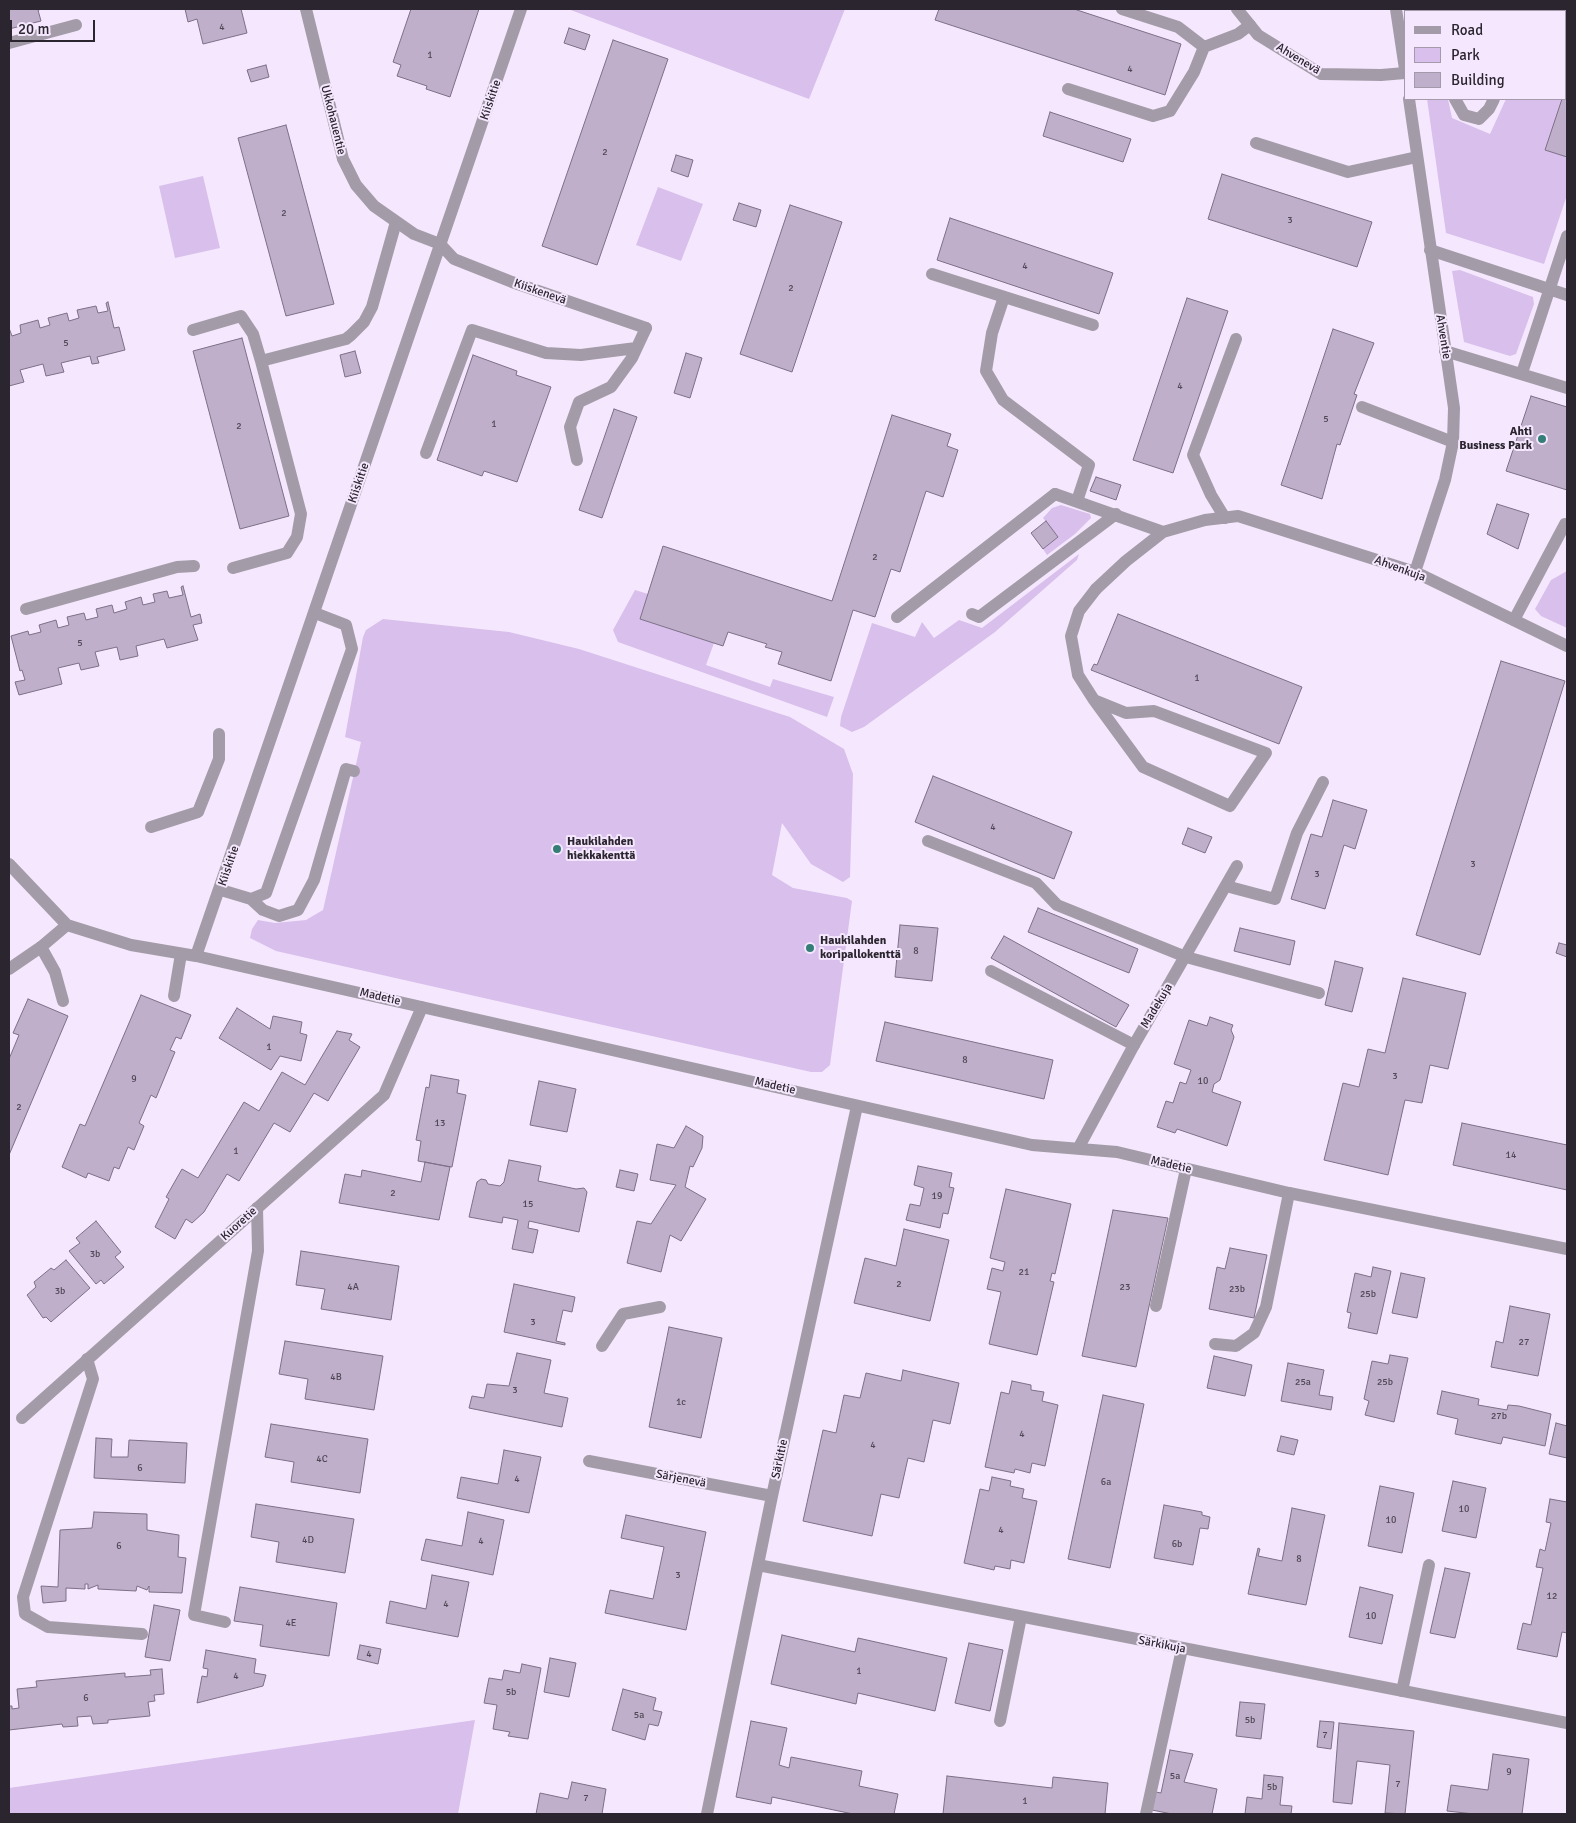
<!DOCTYPE html>
<html>
<head>
<meta charset="utf-8">
<style>
  body { margin:0 }
  #map { position:relative; width:1576px; height:1823px; overflow:hidden; background:#f5e8fe; font-family:Signika,sans-serif }
  canvas { display:block }
  .frame { position:absolute; inset:0; border:10px solid #2b252f; pointer-events:none }
  .legend { position:absolute; left:1404px; top:10px; width:162px; height:90px; box-sizing:border-box; background:#f5e8fe; border:1px solid #a49aab; margin:0; padding:6px 9px; list-style:none; font-size:15px; color:#2b252f }
  .legend li { display:flex; align-items:center; gap:10px; height:25px }
  .legend b { width:25px; border:1px solid #a49aab }
  .scale { position:absolute; left:10px; top:20px; width:85px; height:22px; box-sizing:border-box; border:2px solid #2b252f; border-top:0; padding-left:6px; font-size:15px; line-height:18px; white-space:nowrap; color:#2b252f; -webkit-text-stroke:4px #f5e8fe; paint-order:stroke }
</style>
</head>
<body>
<div id="map">
<canvas width="1576" height="1823"></canvas>
<div class="frame"></div>
<ul class="legend">
<li><b style="height:6px;background:#a39ca8"></b>Road</li>
<li><b style="height:14px;background:#d9bfeb"></b>Park</li>
<li><b style="height:14px;background:#bfafca"></b>Building</li>
</ul>
<div class="scale">20 m</div>
</div>
<script>
const context = document.querySelector('canvas').getContext('2d');
context.lineJoin = 'round';
function paint(path, color) {
  context.fillStyle = color;
  context.fill(path, 'evenodd');
}
function shape(rows) {
  const path = new Path2D();
  for (const r of rows) {
    path.moveTo(r[0], r[1]);
    for (let i = 2; i < r.length; i += 2) path.lineTo(r[i], r[i + 1]);
  }
  return path;
}
function trace(path, color, width, dash) {
  context.strokeStyle = color;
  context.lineWidth = width;
  context.lineCap = dash ? 'butt' : 'round';
  context.setLineDash(dash || []);
  context.stroke(path);
}
function label(font, color, halo, rows, align = 'center') {
  context.font = font + ' Signika,sans-serif';
  context.lineWidth = 4;
  context.setLineDash([]);
  context.textBaseline = 'middle';
  context.strokeStyle = halo;
  context.fillStyle = color;
  for (const [text, x, y, turn = 0] of rows) {
    context.save();
    context.translate(x, y);
    context.rotate((+turn || 0) * Math.PI / 180);
    context.textAlign = isNaN(turn) ? turn : align;
    if (halo) context.strokeText(text, 0, 0);
    context.fillText(text, 0, 0);
    context.restore();
  }
}
paint(shape([
  [568,9,845,9,809,99],
  [1427,99,1448,99,1452,118,1490,134,1506,99,1562,99,1545,150,1567,157,1567,195,1544,264,1446,233],
  [203,176,220,248,175,258,159,186],
  [658,187,703,204,681,261,636,245],
  [1460,270,1533,297,1534,304,1516,354,1510,356,1464,342,1452,271],
  [1061,505,1090,514,1091,518,1075,534,1047,555,1043,549,1058,537,1043,518,1052,508],
  [1079,554,1077,560,995,632,864,727,852,732,840,726,841,717,872,623,915,637,922,622,934,638,959,620,982,628],
  [1567,571,1567,628,1541,616,1535,609,1551,580],
  [635,590,648,594,640,619,714,643,706,665,770,687,773,679,834,697,827,717,618,642,613,630],
  [383,619,509,632,579,649,790,717,844,749,853,774,850,877,843,882,811,864,782,823,772,875,793,888,847,898,852,901,830,1065,822,1072,811,1072,276,951,250,938,252,929,258,920,275,923,306,920,323,910,361,742,345,737,363,637,366,630],
  [475,1720,458,1814,9,1814,9,1788]
]), '#d9bfeb');
const building = shape([
  [9,9,43,9,38,10,41,21,9,29,9,9],
  [185,9,241,9,247,33,203,44,197,19,188,22,185,9],
  [411,9,479,9,450,97,426,89,427,86,397,76,401,65,393,62,411,9],
  [939,9,1074,9,1181,44,1165,95,935,20,939,9],
  [569,28,590,35,585,50,564,43,569,28],
  [613,40,668,59,597,265,542,246,613,40],
  [266,65,269,77,251,82,247,70,266,65],
  [1567,82,1567,157,1545,150,1562,99,1565,99,1567,82],
  [1050,112,1131,139,1123,162,1043,136,1050,112],
  [286,125,334,304,286,316,238,138,286,125],
  [676,155,693,160,688,177,671,171,676,155],
  [1222,174,1372,222,1357,267,1208,219,1222,174],
  [739,203,761,210,756,227,733,220,739,203],
  [790,205,842,222,792,372,740,354,790,205],
  [950,218,1113,273,1099,314,937,260,950,218],
  [1187,298,1228,311,1173,473,1133,460,1187,298],
  [108,302,114,328,119,327,125,350,97,357,99,363,92,364,90,356,61,363,64,372,46,376,43,364,20,370,24,382,9,386,9,328,12,336,21,333,20,325,38,320,40,328,50,325,48,318,67,313,69,321,79,318,77,310,96,306,98,313,108,311,106,303,108,302],
  [1333,329,1374,343,1354,394,1357,395,1340,445,1337,444,1322,499,1281,485,1333,329],
  [242,338,289,516,240,529,193,351,242,338],
  [355,351,361,373,345,377,340,355,355,351],
  [686,353,702,358,690,398,674,393,686,353],
  [473,355,517,371,516,375,551,387,517,482,484,471,482,476,437,460,473,355],
  [1531,396,1567,407,1567,490,1506,471,1531,396],
  [614,409,637,417,602,518,579,510,614,409],
  [892,415,951,434,947,446,958,450,943,497,926,491,900,572,891,569,875,617,853,610,831,681,778,664,782,652,765,647,767,644,728,632,723,646,640,619,663,546,832,601,892,415],
  [1096,477,1121,485,1116,500,1090,491,1096,477],
  [1497,504,1529,514,1518,549,1487,534,1497,504],
  [1046,521,1058,537,1043,549,1031,533,1046,521],
  [183,586,191,617,200,614,202,623,193,625,198,640,167,648,164,639,136,646,138,656,120,660,117,647,95,652,99,666,81,670,79,663,58,668,62,684,19,695,15,682,25,680,22,670,20,671,11,636,28,631,29,635,41,632,39,625,56,620,58,628,69,625,67,617,84,613,86,620,98,617,96,609,112,605,114,613,127,609,125,602,141,597,143,605,155,602,153,594,167,591,169,598,183,595,181,587,183,586],
  [1118,614,1302,687,1279,744,1091,670,1094,664,1097,665,1118,614],
  [1501,661,1565,681,1480,955,1416,935,1501,661],
  [933,776,1072,832,1054,879,915,822,933,776],
  [1333,800,1367,810,1355,849,1344,845,1325,909,1291,899,1311,834,1322,837,1333,800],
  [1188,828,1212,837,1205,853,1182,844,1188,828],
  [1038,908,1138,949,1129,973,1028,932,1038,908],
  [900,925,938,928,932,981,895,977,900,925],
  [1240,928,1295,941,1290,965,1234,951,1240,928],
  [1004,936,1129,1005,1116,1027,991,958,1004,936],
  [1559,943,1567,945,1567,957,1556,953,1559,943],
  [1335,961,1363,968,1352,1012,1325,1005,1335,961],
  [1403,978,1466,993,1448,1069,1430,1065,1422,1103,1405,1100,1388,1175,1324,1160,1343,1083,1359,1087,1368,1049,1385,1053,1403,978],
  [141,995,191,1015,181,1039,176,1037,170,1050,175,1052,156,1098,151,1095,139,1123,144,1126,134,1150,128,1147,119,1169,114,1167,109,1181,88,1173,86,1178,62,1167,80,1124,85,1126,141,995],
  [28,999,68,1016,9,1155,9,1059,19,1035,13,1033,28,999],
  [237,1008,270,1029,273,1016,302,1022,300,1033,307,1035,301,1061,280,1056,271,1070,219,1038,237,1008],
  [1210,1017,1233,1025,1231,1030,1234,1037,1220,1080,1214,1084,1212,1092,1241,1102,1227,1146,1177,1129,1175,1133,1157,1127,1166,1101,1173,1103,1180,1082,1186,1084,1191,1070,1174,1064,1189,1020,1207,1026,1210,1017],
  [885,1022,1053,1060,1044,1099,876,1061,885,1022],
  [337,1031,352,1034,349,1040,360,1047,328,1101,314,1093,290,1132,274,1123,239,1181,227,1174,204,1212,192,1223,186,1219,175,1239,155,1227,169,1199,166,1197,182,1169,198,1178,244,1102,259,1111,282,1072,305,1085,337,1031],
  [431,1075,459,1080,457,1093,466,1095,452,1167,418,1161,421,1141,416,1140,426,1087,429,1088,431,1075],
  [539,1081,576,1089,567,1132,530,1125,539,1081],
  [1462,1123,1567,1145,1567,1190,1453,1165,1462,1123],
  [686,1126,703,1136,702,1148,693,1167,690,1166,685,1187,706,1199,681,1241,670,1235,661,1272,627,1263,637,1221,651,1224,676,1185,650,1180,657,1144,674,1148,686,1126],
  [509,1160,541,1166,538,1181,576,1189,584,1188,587,1192,579,1232,529,1221,528,1228,538,1230,533,1253,512,1249,518,1220,503,1217,502,1223,469,1217,477,1182,481,1179,486,1180,488,1184,500,1186,504,1182,509,1160],
  [425,1162,450,1167,439,1220,339,1203,345,1174,361,1177,362,1170,421,1182,425,1162],
  [918,1166,952,1173,949,1187,954,1188,948,1214,943,1213,940,1228,906,1220,910,1204,920,1206,924,1188,914,1185,918,1166],
  [620,1170,638,1174,634,1191,616,1187,620,1170],
  [1006,1189,1071,1204,1055,1274,1052,1273,1050,1281,1054,1282,1037,1355,989,1344,1001,1292,987,1289,992,1268,1003,1271,1005,1262,990,1258,1006,1189],
  [1113,1210,1168,1218,1136,1367,1082,1356,1113,1210],
  [96,1221,121,1252,115,1257,124,1267,104,1284,101,1280,96,1284,69,1251,80,1243,76,1238,96,1221],
  [904,1229,949,1240,930,1321,854,1303,865,1258,896,1266,904,1229],
  [1230,1248,1267,1255,1254,1318,1209,1309,1217,1267,1225,1269,1230,1248],
  [301,1251,399,1266,391,1320,321,1309,325,1289,296,1285,301,1251],
  [66,1260,90,1288,51,1322,46,1317,43,1318,27,1295,36,1287,34,1282,51,1268,54,1270,66,1260],
  [1373,1267,1391,1271,1377,1334,1348,1328,1351,1313,1347,1312,1355,1273,1371,1277,1373,1267],
  [1401,1273,1425,1278,1417,1318,1392,1313,1401,1273],
  [514,1284,575,1297,572,1312,563,1310,556,1341,565,1343,565,1345,504,1332,514,1284],
  [1510,1306,1550,1314,1538,1376,1491,1367,1496,1341,1503,1343,1510,1306],
  [669,1327,722,1338,701,1438,649,1427,669,1327],
  [285,1341,383,1356,374,1410,305,1399,308,1379,279,1374,285,1341],
  [517,1353,551,1360,544,1393,568,1398,562,1427,469,1408,472,1396,484,1398,487,1384,509,1386,517,1353],
  [1390,1355,1408,1358,1394,1422,1365,1415,1369,1401,1364,1399,1372,1361,1388,1364,1390,1355],
  [1214,1356,1252,1365,1245,1396,1207,1388,1214,1356],
  [1288,1363,1324,1370,1319,1395,1333,1397,1331,1410,1281,1401,1288,1363],
  [903,1370,959,1383,950,1424,933,1420,924,1462,908,1458,899,1498,881,1494,872,1536,803,1521,823,1430,836,1433,844,1395,860,1398,866,1373,901,1381,903,1370],
  [1012,1381,1031,1385,1031,1390,1044,1392,1042,1401,1058,1405,1045,1466,1032,1463,1030,1473,1015,1469,1014,1473,985,1467,1001,1392,1009,1394,1012,1381],
  [1442,1391,1479,1399,1478,1405,1507,1410,1508,1405,1519,1406,1551,1414,1545,1446,1503,1437,1501,1444,1455,1434,1458,1419,1437,1414,1442,1391],
  [1103,1395,1144,1404,1110,1568,1068,1559,1103,1395],
  [1556,1423,1567,1426,1567,1458,1549,1454,1556,1423],
  [271,1424,368,1439,360,1493,291,1482,294,1462,265,1457,271,1424],
  [1281,1436,1298,1440,1294,1455,1277,1451,1281,1436],
  [96,1438,112,1439,111,1457,128,1457,129,1440,187,1443,185,1483,94,1478,96,1438],
  [504,1450,541,1457,529,1513,457,1498,461,1477,498,1484,504,1450],
  [992,1477,1011,1481,1010,1486,1024,1489,1022,1498,1037,1501,1024,1563,1011,1560,1010,1569,995,1566,994,1570,964,1563,980,1489,989,1491,992,1477],
  [1453,1481,1486,1488,1476,1538,1442,1531,1453,1481],
  [1380,1486,1414,1493,1402,1553,1368,1546,1380,1486],
  [1550,1499,1567,1502,1567,1633,1562,1632,1557,1657,1517,1649,1523,1623,1531,1625,1543,1568,1536,1567,1540,1549,1545,1551,1551,1523,1546,1522,1550,1499],
  [256,1504,354,1519,345,1573,276,1562,279,1542,251,1537,256,1504],
  [1164,1505,1202,1512,1202,1515,1210,1517,1208,1529,1200,1528,1193,1565,1154,1558,1164,1505],
  [1292,1508,1325,1515,1306,1605,1248,1594,1258,1548,1260,1549,1258,1556,1282,1561,1292,1508],
  [94,1512,147,1514,147,1530,179,1535,178,1557,186,1558,182,1593,149,1592,149,1586,147,1590,137,1586,136,1591,98,1589,98,1585,88,1589,88,1584,85,1584,85,1589,66,1588,66,1601,43,1603,41,1586,58,1587,60,1530,92,1528,94,1512],
  [468,1512,504,1520,493,1575,421,1560,426,1539,462,1546,468,1512],
  [626,1515,706,1532,686,1630,605,1613,610,1590,653,1599,664,1547,621,1538,626,1515],
  [1445,1568,1470,1573,1455,1638,1430,1633,1445,1568],
  [432,1575,469,1582,458,1637,386,1623,390,1601,426,1609,432,1575],
  [240,1587,337,1603,329,1656,260,1646,263,1625,234,1621,240,1587],
  [1360,1587,1393,1595,1382,1644,1349,1637,1360,1587],
  [154,1605,180,1610,170,1661,145,1657,154,1605],
  [782,1635,855,1652,858,1638,947,1658,935,1711,858,1693,856,1704,771,1684,782,1635],
  [969,1643,1003,1650,990,1711,955,1703,969,1643],
  [360,1645,381,1649,378,1664,357,1659,360,1645],
  [206,1650,256,1659,254,1673,266,1675,263,1686,197,1703,202,1676,207,1677,208,1669,203,1668,206,1650],
  [550,1658,576,1663,569,1697,544,1692,550,1658],
  [522,1664,541,1668,528,1739,508,1736,510,1732,493,1729,497,1705,484,1703,489,1678,502,1680,504,1670,520,1673,522,1664],
  [162,1669,164,1694,154,1695,155,1701,148,1702,150,1716,108,1720,108,1723,93,1724,91,1716,77,1717,78,1726,63,1727,62,1724,9,1730,9,1706,12,1706,12,1709,19,1708,17,1689,37,1687,36,1681,125,1673,125,1677,151,1675,150,1670,162,1669],
  [623,1689,656,1698,653,1710,662,1712,659,1723,658,1726,649,1724,645,1740,612,1730,623,1689],
  [1240,1702,1265,1704,1261,1739,1236,1736,1240,1702],
  [751,1721,787,1728,779,1765,789,1768,791,1757,862,1771,859,1786,898,1794,894,1814,853,1814,772,1797,771,1804,736,1797,751,1721],
  [1320,1721,1334,1722,1331,1749,1317,1747,1320,1721],
  [1339,1723,1414,1731,1405,1814,1385,1813,1390,1765,1357,1761,1352,1804,1333,1802,1339,1723],
  [1170,1750,1193,1754,1184,1782,1217,1789,1212,1814,1172,1814,1152,1810,1156,1792,1161,1793,1170,1750],
  [1493,1754,1529,1759,1522,1814,1474,1814,1447,1811,1451,1785,1488,1790,1493,1754],
  [1264,1775,1283,1777,1280,1805,1292,1806,1291,1814,1245,1814,1247,1797,1262,1799,1264,1775],
  [947,1776,1052,1788,1053,1777,1108,1783,1105,1814,943,1814,947,1776],
  [572,1782,606,1789,602,1814,536,1814,540,1793,568,1799,572,1782]
]);
paint(building, '#bfafca');
trace(building, '#7d6f87', 1);
trace(shape([
  [1519,9,1520,11],
  [1456,11,1456,9],
  [9,43,76,25],
  [1204,47,1238,34,1250,25],
  [1068,89,1153,116,1170,111,1194,72,1204,47,1178,27,1122,9],
  [1455,99,1464,115,1479,119,1489,109,1494,99],
  [1256,143,1348,172,1417,157],
  [1430,250,1567,295],
  [932,274,1093,325],
  [1004,297,992,333,986,371,1003,400,1089,465,1077,501],
  [193,330,241,316,253,334,261,361],
  [1445,351,1567,388],
  [1522,373,1567,236],
  [1362,407,1453,442],
  [426,453,472,330,546,353,581,355,636,348],
  [577,460,570,427,579,402,611,387,632,358,646,328],
  [233,568,287,553,297,537,301,514,261,361,346,339,351,335,364,322,372,307,396,222],
  [26,609,177,567,194,566],
  [972,614,979,617,1116,514],
  [897,617,1055,494],
  [1514,620,1565,524,1567,524],
  [1094,700,1143,767,1230,806,1266,753,1154,711,1126,713,1094,700,1078,675,1071,636,1079,611,1096,589],
  [151,827,198,812,219,759,219,734],
  [928,841,1036,883,1057,905,1186,957,1319,993],
  [1226,886,1275,899,1297,833,1323,782],
  [221,890,251,899,266,893,352,649,346,625,315,613],
  [251,899,263,910,279,916,298,910,314,880,346,769,354,771],
  [41,947,55,972,63,1001],
  [991,971,1134,1045],
  [174,996,181,954],
  [1156,1306,1186,1169],
  [1215,1344,1236,1346,1254,1333,1266,1307,1289,1193],
  [602,1346,623,1314,660,1307],
  [87,1359,93,1379,23,1597,25,1614,48,1627,142,1634],
  [225,1622,194,1615,258,1251,257,1208],
  [1402,1691,1429,1565],
  [1000,1721,1021,1617],
  [1146,1814,1182,1649]
]), '#a39ca8', 12);
trace(shape([
  [306,9,343,159,356,185,374,206,414,234,440,244,454,259,512,282,646,328],
  [1237,9,1258,35,1321,74,1381,75,1405,73],
  [1396,9,1405,69],
  [1409,99,1454,408,1453,442,1445,480,1415,572],
  [1055,494,1163,532,1205,520,1238,516,1415,572,1567,646],
  [1225,518,1211,495,1193,455,1236,339],
  [1096,589,1126,561,1163,532],
  [9,864,67,925,131,945,196,956,1032,1145,1117,1152,1289,1193,1567,1249],
  [196,956,521,9],
  [9,969,41,947,67,925],
  [1079,1147,1134,1045,1237,866],
  [22,1418,384,1095,422,1007],
  [589,1461,772,1496],
  [758,1565,1567,1723],
  [707,1814,772,1496,857,1106]
]), '#a39ca8', 12);
for (const [x, y, r, color] of [
  [1542,439,5,"#357d77"],
  [557,849,5,"#357d77"],
  [810,948,5,"#357d77"]
]) {
  const dot = new Path2D();
  dot.arc(x, y, r, 0, 2 * Math.PI);
  context.fillStyle = color;
  context.fill(dot);
  trace(dot, '#f5e8fe', 2);
}
label('10px', '#504856', null, [
  ["4",222,27],
  ["1",430,55],
  ["4",1130,69],
  ["2",605,152],
  ["2",284,213],
  ["3",1290,220],
  ["4",1025,266],
  ["2",791,288],
  ["5",66,343],
  ["4",1180,386],
  ["5",1326,419],
  ["1",494,424],
  ["2",239,426],
  ["2",875,557],
  ["5",80,643],
  ["1",1197,678],
  ["4",993,827],
  ["3",1473,864],
  ["3",1317,874],
  ["8",916,951],
  ["1",269,1047],
  ["8",965,1060],
  ["3",1395,1076],
  ["9",134,1079],
  ["10",1203,1081],
  ["2",19,1107],
  ["13",440,1123],
  ["1",236,1151],
  ["14",1511,1155],
  ["2",393,1193],
  ["19",937,1196],
  ["15",528,1204],
  ["3b",95,1254],
  ["21",1024,1272],
  ["2",899,1284],
  ["4A",353,1287],
  ["23",1125,1287],
  ["23b",1237,1289],
  ["3b",60,1291],
  ["25b",1368,1294],
  ["3",533,1322],
  ["27",1524,1342],
  ["4B",336,1377],
  ["25a",1303,1382],
  ["25b",1385,1382],
  ["3",515,1390],
  ["1c",681,1402],
  ["27b",1499,1416],
  ["4",1022,1434],
  ["4",873,1445],
  ["4C",322,1459],
  ["6",140,1468],
  ["4",517,1479],
  ["6a",1106,1482],
  ["10",1464,1509],
  ["10",1391,1520],
  ["4",1001,1530],
  ["4D",308,1540],
  ["4",481,1541],
  ["6b",1177,1544],
  ["6",119,1546],
  ["8",1299,1559],
  ["3",678,1575],
  ["12",1552,1596],
  ["4",446,1604],
  ["10",1371,1616],
  ["4E",291,1623],
  ["4",369,1654],
  ["1",859,1671],
  ["4",236,1676],
  ["5b",511,1692],
  ["6",86,1698],
  ["5a",639,1715],
  ["5b",1250,1720],
  ["7",1325,1735],
  ["9",1509,1772],
  ["5a",1175,1776],
  ["7",1398,1784],
  ["5b",1272,1787],
  ["7",586,1798],
  ["1",1025,1801]
]);
label('12px', '#2b252f', '#f5e8fe', [
  ["Ahvenevä",1298,59,31],
  ["Kiiskitie",491,100,-71],
  ["Ukkohauentie",333,120,76],
  ["Kiiskenevä",540,292,19],
  ["Ahventie",1443,337,81],
  ["Kiiskitie",359,483,-71],
  ["Ahvenkuja",1400,569,20],
  ["Kiiskitie",229,866,-71],
  ["Madetie",380,997,13],
  ["Madekuja",1157,1006,-59],
  ["Madetie",775,1086,13],
  ["Madetie",1171,1165,13],
  ["Kuoretie",239,1224,-42],
  ["Särkitie",780,1459,-78],
  ["Särjenevä",681,1479,11],
  ["Särkikuja",1162,1645,11]
]);
label('bold 12px', '#2b252f', '#f5e8fe', [
  ["Ahti",1532,432,"right"],
  ["Business Park",1532,446,"right"],
  ["Haukilahden",567,842],
  ["hiekkakenttä",567,856],
  ["Haukilahden",820,941],
  ["koripallokenttä",820,955]
], 'left');
</script>
</body>
</html>
